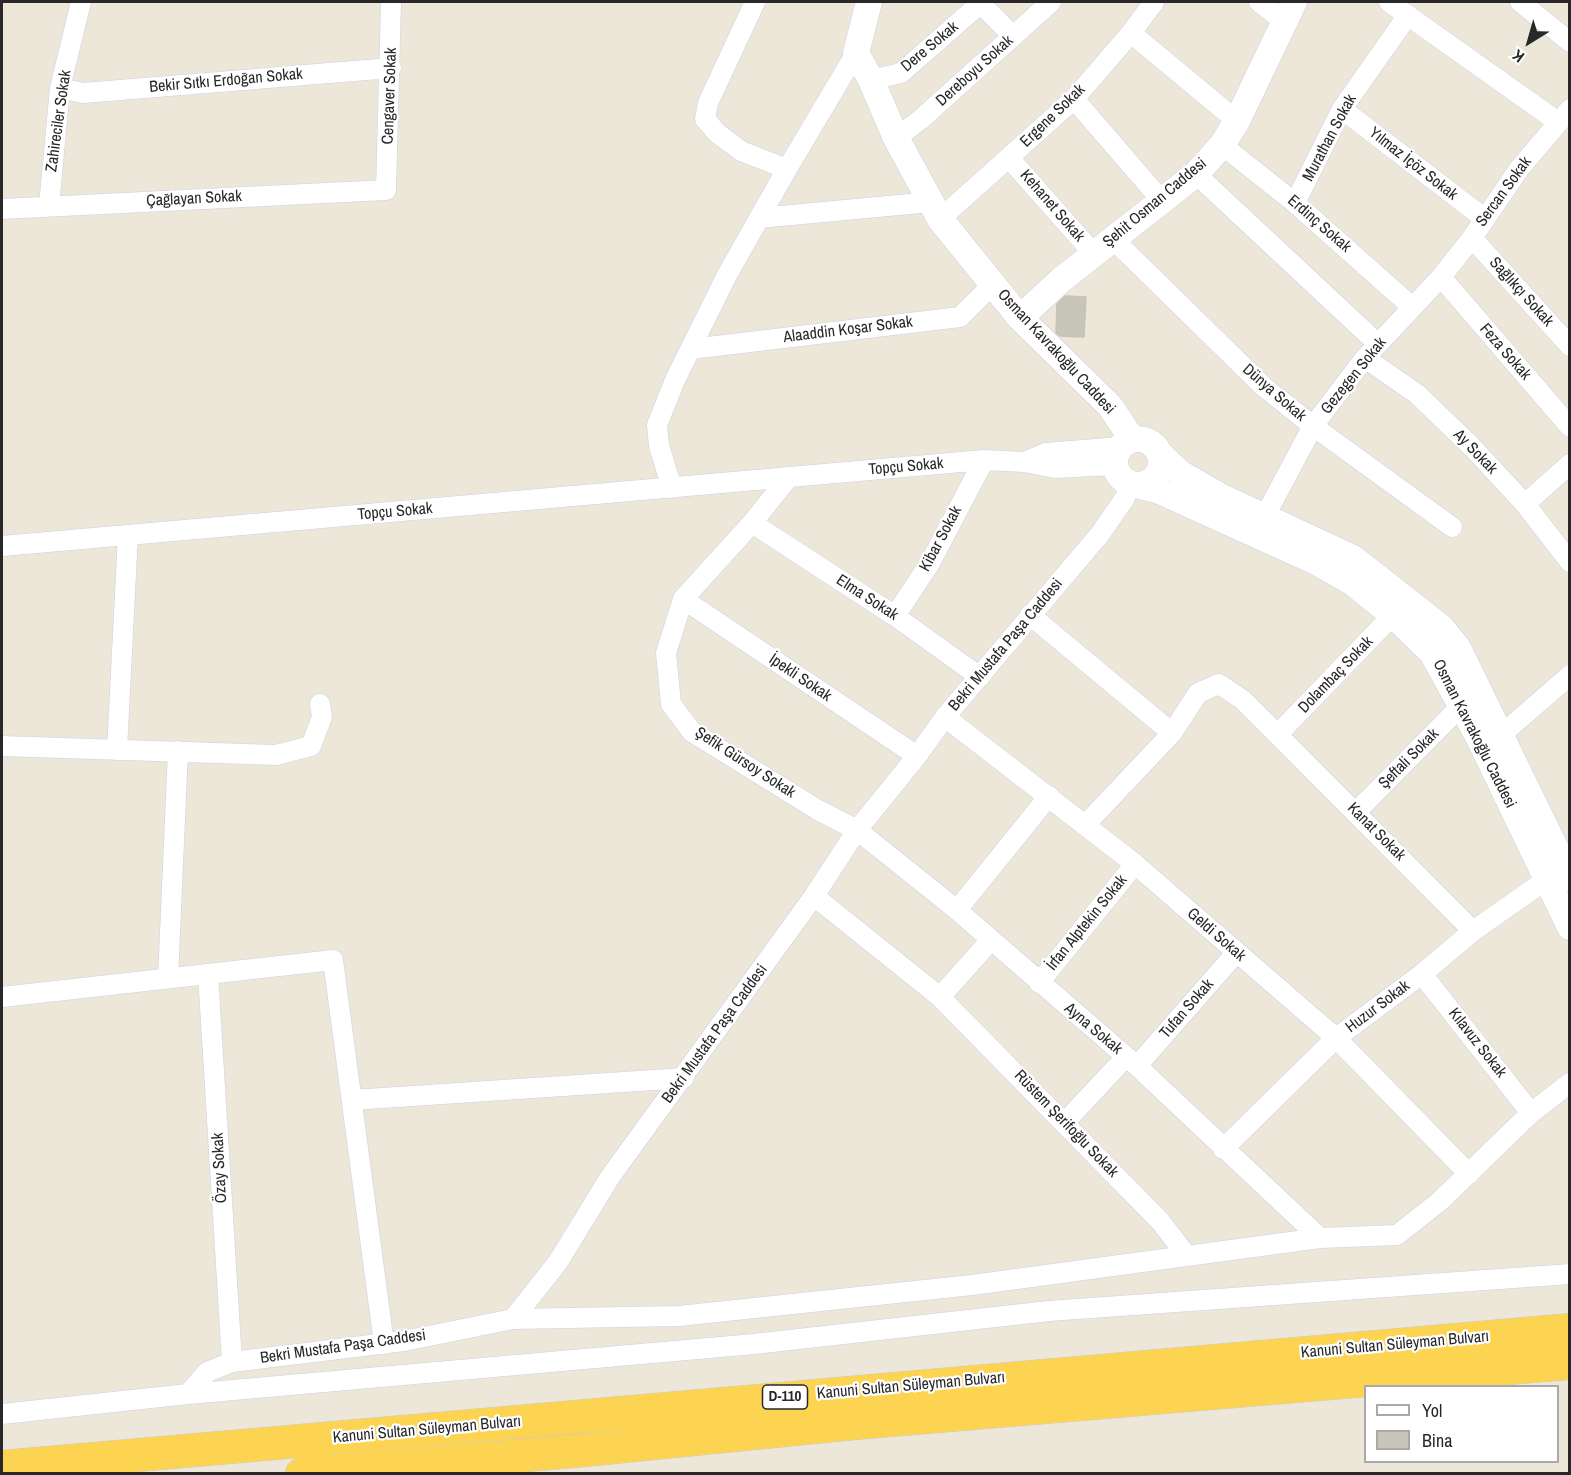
<!DOCTYPE html>
<html>
<head>
<meta charset="utf-8">
<style>
  body { margin:0 }
  #map { position:relative; width:1571px; height:1475px; overflow:hidden; background:#ece7d9; font-family:"Archivo Narrow",sans-serif }
  canvas { display:block }
  .frame { position:absolute; inset:0; border:3px solid #282828; pointer-events:none }
  .legend { position:absolute; left:1364px; top:1385px; width:195px; height:78px; box-sizing:border-box; background:#fff; border:2px solid #a9a9a9; margin:0; padding:8px 10px; list-style:none; font-size:18px; color:#282828 }
  .legend li { display:flex; align-items:center; gap:12px; height:30px }
  .legend b { width:30px; border:2px solid #a9a9a9 }
  .north { position:absolute; left:1499px; top:12px; width:60px; height:60px; -webkit-text-stroke:4px #fff; paint-order:stroke; rotate:217deg; font-size:16px; font-weight:700; line-height:24px; text-align:center; color:#282828 }
  .north::after { content:''; display:block; margin:auto; width:21px; height:27px; background:#282828; clip-path:polygon(50% 0,100% 100%,50% 72%,0 100%) }
</style>
</head>
<body>
<div id="map">
<canvas width="1571" height="1475"></canvas>
<div class="frame"></div>
<ul class="legend">
<li><b style="height:8px;background:#fff"></b>Yol</li>
<li><b style="height:16px;background:#c7c4b9"></b>Bina</li>
</ul>
<div class="north">K</div>
</div>
<script>
const context = document.querySelector('canvas').getContext('2d');
context.lineJoin = 'round';
function paint(path, color) {
  context.fillStyle = color;
  context.fill(path, 'evenodd');
}
function shape(rows) {
  const path = new Path2D();
  for (const r of rows) {
    if (r.length === 3) {
      path.moveTo(r[0] + r[2], r[1]);
      path.arc(r[0], r[1], r[2], 0, 2 * Math.PI);
      continue;
    }
    path.moveTo(r[0], r[1]);
    for (let i = 2; i < r.length; i += 2) path.lineTo(r[i], r[i + 1]);
  }
  return path;
}
function trace(path, color, width, dash) {
  context.strokeStyle = color;
  context.lineWidth = width;
  context.lineCap = dash ? 'butt' : 'round';
  context.setLineDash(dash || []);
  context.stroke(path);
}
function label(font, color, halo, rows, align = 'center') {
  context.font = font + ' "Archivo Narrow",sans-serif';
  context.lineWidth = 4.5;
  context.setLineDash([]);
  context.textBaseline = 'middle';
  context.strokeStyle = halo;
  context.fillStyle = color;
  for (const [text, x, y, turn = 0] of rows) {
    context.save();
    context.translate(x, y);
    context.rotate((+turn || 0) * Math.PI / 180);
    context.textAlign = isNaN(turn) ? turn : align;
    if (halo) context.strokeText(text, 0, 0);
    context.fillText(text, 0, 0);
    context.restore();
  }
}
const building = shape([
  [1065,296,1086,297,1084,337,1060,336,1056,333,1057,304,1065,296]
]);
paint(building, '#c7c4b9');
trace(building, '#c7c3b3', 1.5);
const minor = shape([
  [755,2,708,103,705,119,717,133,741,151,787,169,856,53],
  [979,2,1013,36],
  [1259,2,1284,21],
  [1389,2,1558,122],
  [1520,2,1570,42],
  [1131,33,1237,121],
  [871,80,901,73,982,2],
  [60,88,83,93,391,68],
  [1074,99,1162,201],
  [1342,109,1485,219],
  [896,138,920,120,1051,2],
  [1222,145,1295,203,1412,307],
  [1009,158,1094,254],
  [1196,174,1378,344],
  [1295,203,1342,109,1408,15],
  [49,206,60,88,81,2],
  [2,209,386,190,391,2],
  [759,218,931,202],
  [940,219,1074,99,1131,33,1154,2],
  [1472,238,1570,346],
  [1113,239,1264,387,1313,426,1452,527],
  [1441,277,1570,427],
  [691,349,960,317,992,285],
  [1365,358,1417,394,1473,448,1525,504,1570,562],
  [1027,461,1046,453,1120,447],
  [788,478,752,523,683,599,666,653,671,704,692,732,818,810,857,830,957,910,1137,1066,1320,1238],
  [672,488,659,446,657,425,675,380,727,275,787,169],
  [1525,504,1570,464],
  [1265,516,1313,426,1365,358,1441,277,1472,238,1519,169,1570,109],
  [752,523,895,616,980,677],
  [2,546,984,460,1024,462,1055,468,1115,465],
  [683,599,917,756],
  [1030,615,1172,733],
  [895,616,930,563,984,460],
  [945,717,1135,864,1336,1038,1469,1174],
  [1278,734,1393,615],
  [1501,735,1570,675],
  [2,746,276,755,311,746,322,717,320,704],
  [117,750,128,535],
  [1356,812,1462,705],
  [1086,824,1172,733,1198,693,1219,684,1243,700,1473,931],
  [814,896,940,997,1160,1221,1187,1256],
  [957,910,1049,796],
  [208,974,232,1362],
  [1422,974,1531,1113],
  [168,978,178,751],
  [1039,983,1135,864],
  [2,997,333,960,384,1344],
  [940,997,991,940],
  [1137,1066,1236,953],
  [352,1100,684,1078],
  [1065,1122,1126,1057],
  [1223,1149,1336,1038,1422,974,1473,931,1546,880],
  [513,1319,679,1316,972,1285,1320,1238,1397,1235,1440,1201,1531,1113,1570,1083],
  [188,1394,207,1372,232,1362,404,1341,513,1319,558,1262,610,1177,814,896,857,830,917,756,945,717,1100,534,1125,498,1130,484],
  [2,1414,188,1394,754,1344,1049,1311,1570,1274]
]);
const tertiary = shape([
  [869,2,856,53,871,80,896,138,940,219,1020,318,1110,406,1132,439],
  [1020,318,1061,280,1196,174,1222,145,1237,121,1294,2],
  [1138,462,23],
  [1160,454,1180,473,1222,497,1353,558,1442,628,1458,648,1570,878],
  [1140,486,1157,490,1316,562,1353,583,1393,615,1432,653,1479,738,1570,927]
]);
const trunk = shape([
  [2,1467,1570,1330],
  [302,1474,575,1451,855,1423,1570,1363]
]);
trace(minor, '#cecfe3', 21);
trace(tertiary, '#cecfe3', 27);
trace(trunk, '#cbcbcb', 34);
trace(minor, '#fff', 20);
trace(tertiary, '#fff', 26);
trace(trunk, '#fcd452', 33);
for (const [x, y, w] of [
  [785,1397,45]
]) {
  const box = new Path2D();
  box.roundRect(x - w / 2, y - 12, w, 24, 4.5);
  context.fillStyle = '#fff';
  context.fill(box);
  trace(box, '#282828', 1.5);
}
label('bold 15px', '#282828', null, [
  ["D-110",785,1397]
]);
label('16px', '#282828', '#fff', [
  ["Dere Sokak",930,47,-40],
  ["Dereboyu Sokak",975,71,-42],
  ["Bekir Sıtkı Erdoğan Sokak",226,81,-5],
  ["Cengaver Sokak",390,96,-88],
  ["Ergene Sokak",1053,116,-44],
  ["Zahireciler Sokak",59,121,-82],
  ["Murathan Sokak",1330,138,-62],
  ["Yılmaz İçöz Sokak",1413,164,38],
  ["Sercan Sokak",1504,192,-54],
  ["Çağlayan Sokak",194,199,-3],
  ["Şehit Osman Caddesi",1155,203,-40],
  ["Kehanet Sokak",1052,206,49],
  ["Erdinç Sokak",1319,224,41],
  ["Sağlıkçı Sokak",1521,292,48],
  ["Alaaddin Koşar Sokak",848,330,-7],
  ["Osman Kavrakoğlu Caddesi",1056,352,47],
  ["Feza Sokak",1505,352,49],
  ["Gezegen Sokak",1354,376,-51],
  ["Dünya Sokak",1274,393,41],
  ["Ay Sokak",1475,452,46],
  ["Topçu Sokak",906,467,-5],
  ["Topçu Sokak",395,512,-5],
  ["Kibar Sokak",941,539,-62],
  ["Elma Sokak",867,598,33],
  ["Bekri Mustafa Paşa Caddesi",1006,645,-50],
  ["Dolambaç Sokak",1336,675,-46],
  ["İpekli Sokak",800,678,34],
  ["Osman Kavrakoğlu Caddesi",1474,734,63],
  ["Şeftali Sokak",1409,759,-45],
  ["Şefik Gürsoy Sokak",745,763,33],
  ["Kanat Sokak",1376,832,45],
  ["İrfan Alptekin Sokak",1087,923,-51],
  ["Geldi Sokak",1216,935,41],
  ["Huzur Sokak",1378,1007,-37],
  ["Tufan Sokak",1187,1009,-49],
  ["Ayna Sokak",1093,1029,40],
  ["Bekri Mustafa Paşa Caddesi",715,1034,-54],
  ["Kılavuz Sokak",1477,1043,52],
  ["Rüstem Şerifoğlu Sokak",1066,1124,46],
  ["Özay Sokak",220,1168,-93],
  ["Kanuni Sultan Süleyman Bulvarı",1395,1345,-5],
  ["Bekri Mustafa Paşa Caddesi",343,1347,-8],
  ["Kanuni Sultan Süleyman Bulvarı",911,1386,-5],
  ["Kanuni Sultan Süleyman Bulvarı",427,1430,-5]
]);
</script>
</body>
</html>
